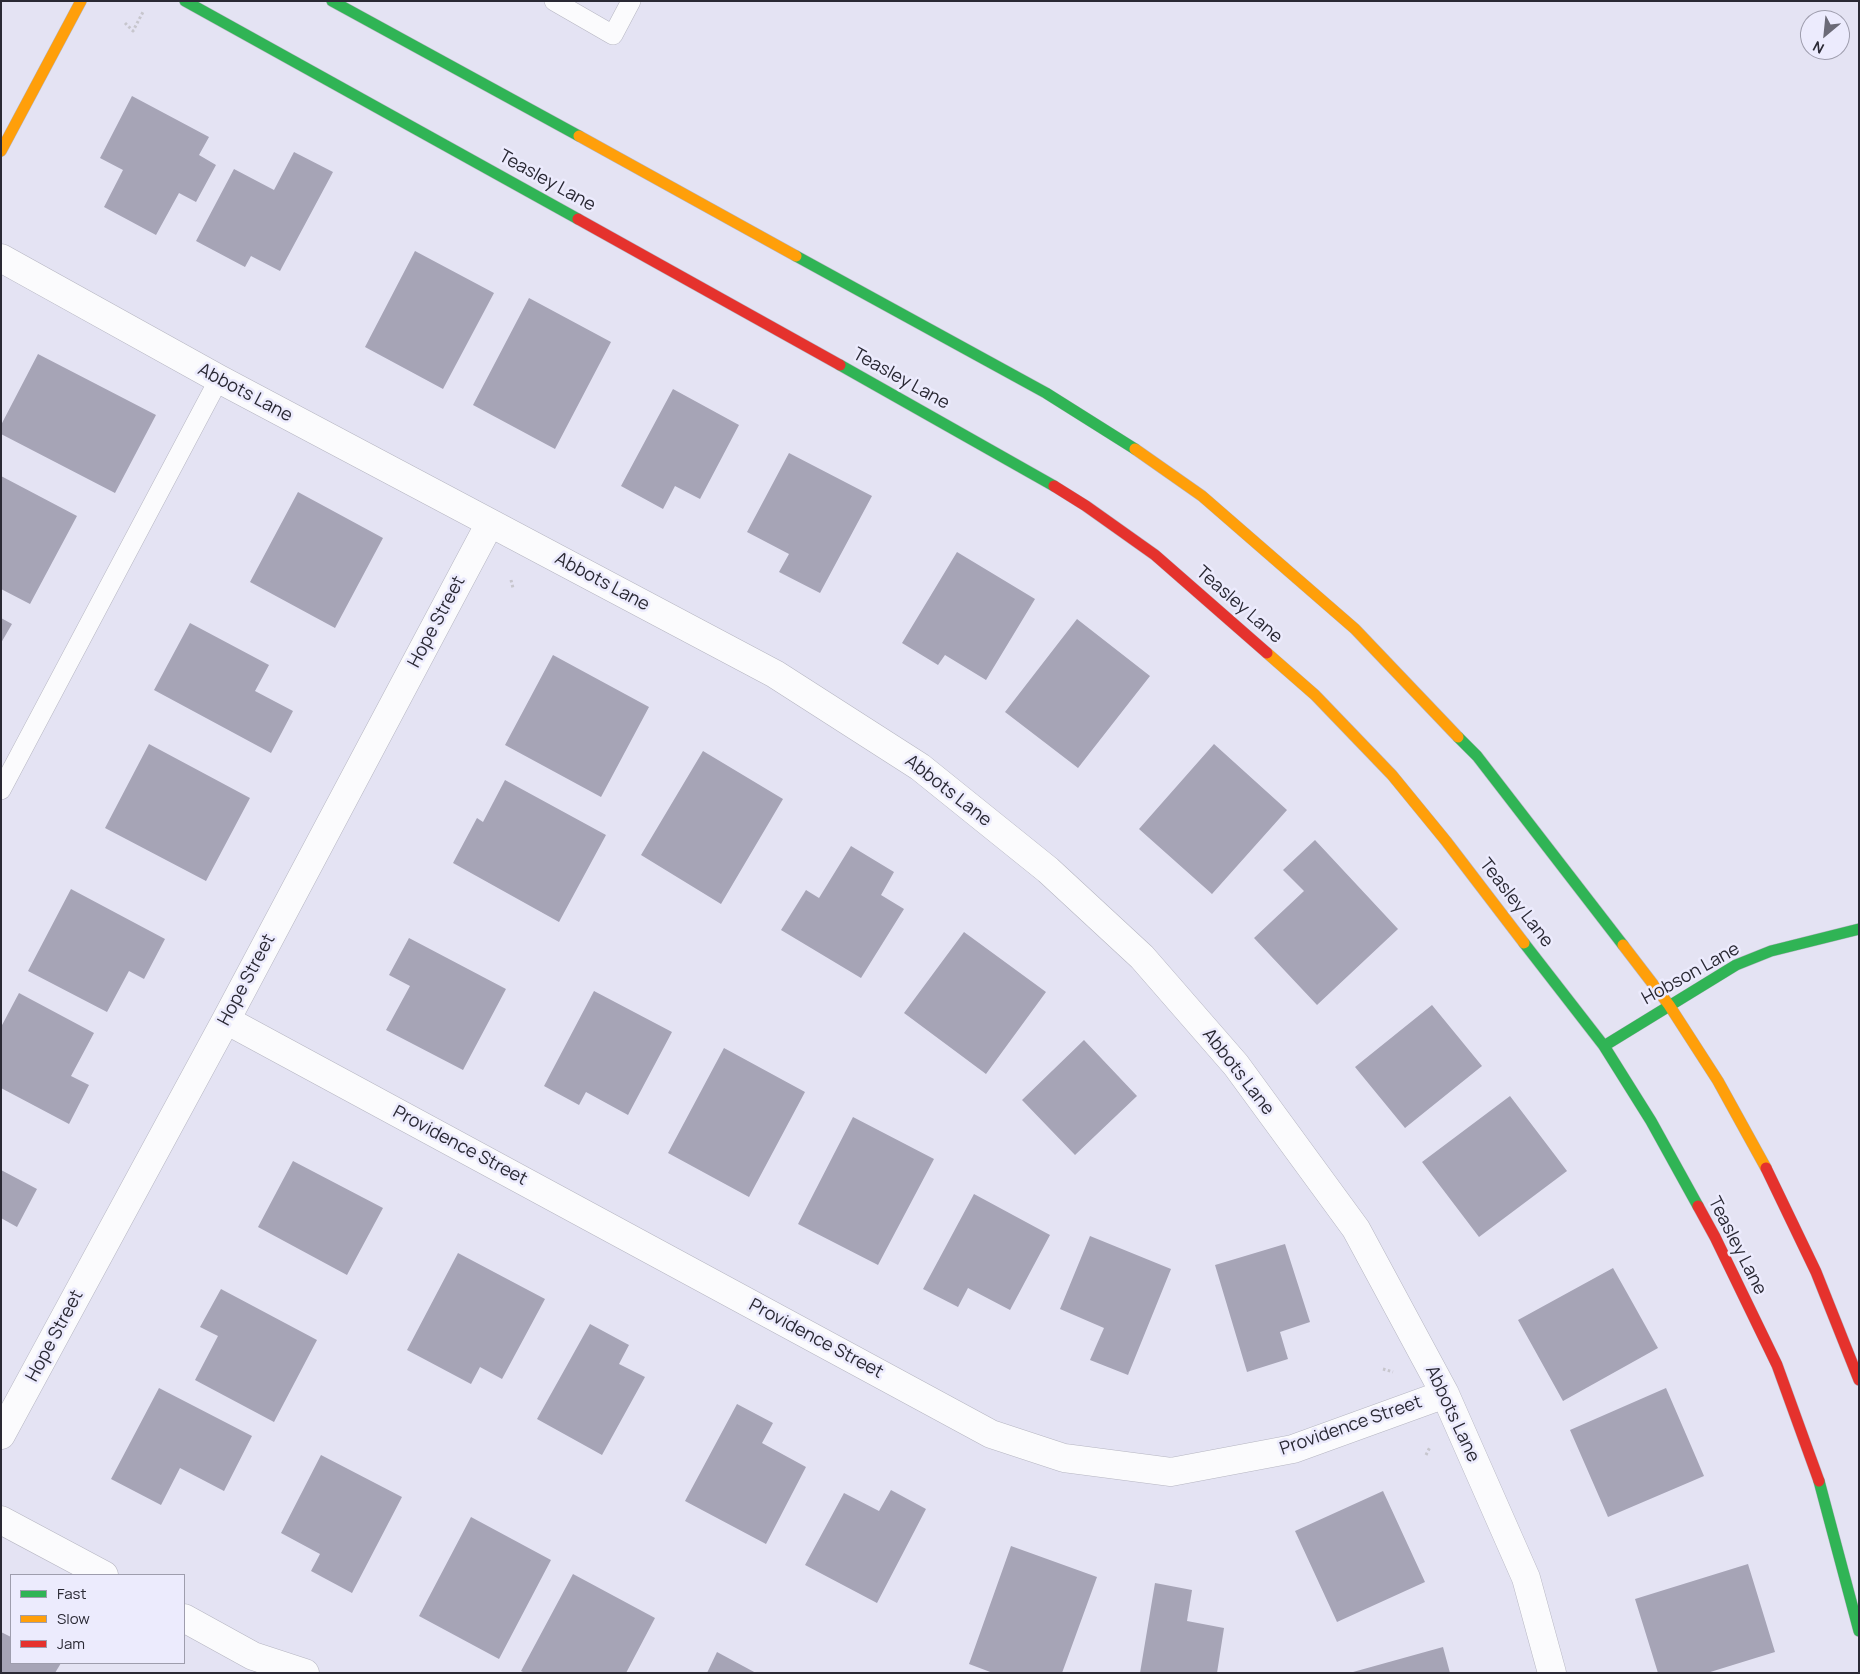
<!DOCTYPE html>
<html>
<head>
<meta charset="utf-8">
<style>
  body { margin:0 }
  #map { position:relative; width:1860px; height:1674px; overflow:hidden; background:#e4e3f3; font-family:Manrope,sans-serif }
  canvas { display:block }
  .frame { position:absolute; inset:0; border:2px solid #2a2934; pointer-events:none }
  .legend { position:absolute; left:10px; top:1574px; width:175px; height:90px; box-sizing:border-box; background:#ecebfd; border:1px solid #9e9dad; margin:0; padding:6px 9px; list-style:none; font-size:15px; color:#2a2934 }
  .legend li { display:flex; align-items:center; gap:10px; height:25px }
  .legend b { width:25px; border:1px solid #9e9dad }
  .north { position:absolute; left:1800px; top:10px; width:50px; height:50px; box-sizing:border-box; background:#ecebfd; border:1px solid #9e9dad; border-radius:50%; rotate:208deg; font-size:14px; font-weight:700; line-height:20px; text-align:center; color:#2a2934 }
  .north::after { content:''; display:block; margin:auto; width:18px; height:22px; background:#6b6a77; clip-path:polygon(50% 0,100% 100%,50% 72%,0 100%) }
</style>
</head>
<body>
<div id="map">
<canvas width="1860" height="1674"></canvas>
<div class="frame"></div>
<ul class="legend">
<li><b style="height:6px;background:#30b455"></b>Fast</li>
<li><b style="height:6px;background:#ff9f0a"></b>Slow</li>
<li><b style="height:6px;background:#e5322d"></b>Jam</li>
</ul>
<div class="north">N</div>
</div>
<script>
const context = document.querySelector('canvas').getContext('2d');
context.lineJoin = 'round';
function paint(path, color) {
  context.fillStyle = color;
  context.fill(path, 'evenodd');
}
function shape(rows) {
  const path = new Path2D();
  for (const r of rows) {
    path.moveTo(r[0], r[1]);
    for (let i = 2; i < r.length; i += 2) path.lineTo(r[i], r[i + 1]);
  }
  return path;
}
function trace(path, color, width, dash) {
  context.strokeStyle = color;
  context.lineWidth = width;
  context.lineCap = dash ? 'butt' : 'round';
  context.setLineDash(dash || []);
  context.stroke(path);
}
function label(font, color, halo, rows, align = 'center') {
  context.font = font + ' Manrope,sans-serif';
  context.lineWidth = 5;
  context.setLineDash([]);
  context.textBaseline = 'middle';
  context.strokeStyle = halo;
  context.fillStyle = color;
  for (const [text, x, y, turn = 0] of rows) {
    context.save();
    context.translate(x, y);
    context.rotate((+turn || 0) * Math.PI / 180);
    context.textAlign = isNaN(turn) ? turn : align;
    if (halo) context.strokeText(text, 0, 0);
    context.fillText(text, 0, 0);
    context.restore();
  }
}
paint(shape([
  [132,96,209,137,199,155,216,165,196,202,179,193,156,235,104,207,123,170,100,158],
  [294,152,333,172,280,271,251,256,245,267,196,241,234,169,274,190],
  [415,251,494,293,443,389,365,347],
  [529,298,611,342,555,449,473,405],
  [38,354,156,415,115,493,1,434,1,425],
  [673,389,739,425,700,499,675,486,663,509,621,486],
  [789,453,872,496,820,593,779,572,789,554,747,532],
  [1,476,77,516,30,604,1,589],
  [298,492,383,538,335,628,250,582],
  [957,552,1035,599,986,680,945,655,938,665,902,643],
  [1,618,12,624,1,643],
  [1077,619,1150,676,1078,768,1005,712],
  [190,623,269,665,255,691,293,711,271,753,154,690],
  [553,655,649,707,601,797,505,745],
  [149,744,250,798,206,881,105,828],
  [1214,744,1287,810,1212,894,1139,829],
  [703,751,783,799,721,904,641,855],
  [505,780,606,835,559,922,453,863,477,818,483,822],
  [1315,840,1398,929,1317,1005,1254,938,1304,891,1283,870],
  [851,846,894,872,881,895,904,909,861,978,781,930,806,890,819,898],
  [71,889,165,939,144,979,129,971,107,1012,28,971],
  [964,932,1046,992,986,1074,904,1013],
  [409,938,506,989,463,1070,386,1030,410,986,389,975],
  [594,991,672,1032,628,1115,586,1092,579,1105,544,1086],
  [19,993,94,1033,71,1076,89,1085,69,1124,1,1088,1,1027],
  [1432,1005,1482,1066,1405,1128,1355,1067],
  [1084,1040,1137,1096,1075,1155,1022,1100],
  [724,1048,805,1092,749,1197,668,1153],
  [1510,1096,1567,1171,1479,1237,1422,1162],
  [853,1117,934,1159,878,1265,798,1224],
  [293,1161,383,1208,347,1275,258,1227],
  [1,1170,37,1189,17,1227,1,1218],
  [974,1194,1050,1235,1010,1310,968,1288,958,1307,923,1289],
  [1090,1236,1171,1269,1128,1375,1090,1360,1104,1328,1060,1309],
  [1285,1244,1310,1322,1280,1332,1288,1359,1247,1372,1215,1265],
  [458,1253,545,1299,502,1379,480,1367,471,1384,407,1350],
  [1613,1268,1658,1348,1563,1401,1518,1320],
  [221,1289,317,1340,274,1422,195,1380,218,1336,200,1327],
  [590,1324,629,1345,619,1364,645,1377,602,1455,537,1419],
  [159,1388,252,1436,224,1491,180,1468,161,1505,111,1479],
  [1666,1388,1704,1476,1608,1517,1570,1430],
  [737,1404,773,1423,762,1443,806,1467,766,1544,685,1501],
  [321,1455,402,1497,352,1593,311,1571,320,1554,281,1533],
  [891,1490,926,1509,877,1603,805,1565,844,1493,879,1511],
  [1383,1491,1425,1582,1337,1622,1295,1531],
  [471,1517,551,1560,499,1659,419,1616],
  [1011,1546,1097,1577,1062,1673,993,1673,969,1664],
  [1748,1564,1775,1652,1707,1673,1658,1673,1635,1599],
  [573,1574,655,1618,626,1673,525,1673,521,1671],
  [1155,1583,1192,1590,1187,1621,1224,1628,1217,1673,1140,1673],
  [1,1632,11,1637,11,1663,61,1663,55,1673,1,1673],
  [1443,1647,1450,1673,1353,1673,1353,1672],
  [717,1652,756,1673,707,1673]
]), '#a6a4b6');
const lane = shape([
  [554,1,613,35,631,1],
  [1,790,219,379]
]);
const street = shape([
  [1,258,219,379,775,674,920,767,1048,870,1142,957,1236,1065,1356,1229,1445,1394,1526,1578,1552,1673],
  [226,1020,991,1434,1064,1458,1171,1472,1293,1449,1445,1394],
  [1,1435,226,1020,490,523],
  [1,1520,104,1575],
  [184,1618,253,1656,305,1673]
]);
const fast = shape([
  [185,1,578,219],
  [332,1,579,136],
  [796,256,1046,393,1135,449],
  [840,365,1054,486],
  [1458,737,1477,756,1623,945],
  [1524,943,1604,1046,1651,1121,1698,1206],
  [1604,1046,1736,965,1771,951,1859,929],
  [1819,1481,1859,1631]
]);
const slow = shape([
  [579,136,796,256],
  [1,151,81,1],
  [1135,449,1202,496,1355,629,1458,737],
  [1267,653,1315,695,1392,775,1446,841,1524,943],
  [1623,945,1669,1005,1718,1081,1766,1168]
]);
const jam = shape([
  [578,219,840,365],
  [1054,486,1086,506,1155,555,1267,653],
  [1766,1168,1816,1272,1859,1380],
  [1698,1206,1715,1237,1777,1365,1819,1481]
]);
trace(lane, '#b5b5c1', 20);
trace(street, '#b5b5c1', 29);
trace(fast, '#b5b5c1', 12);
trace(slow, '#b5b5c1', 12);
trace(jam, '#b5b5c1', 12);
trace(shape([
  [125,23,133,31,144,10],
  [511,580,513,588],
  [1383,1369,1393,1372],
  [1426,1455,1430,1447]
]), '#c7c6cd', 3, [2.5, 2.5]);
trace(lane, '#fbfbfd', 19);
trace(street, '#fbfbfd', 28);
trace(fast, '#30b455', 11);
trace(slow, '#ff9f0a', 11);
trace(jam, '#e5322d', 11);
label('18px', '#2a2934', '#ecebfd', [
  ["Teasley Lane",547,181,29],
  ["Teasley Lane",901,379,29],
  ["Abbots Lane",245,393,28],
  ["Abbots Lane",602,582,28],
  ["Teasley Lane",1239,605,41],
  ["Hope Street",437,622,-62],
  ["Abbots Lane",948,791,38],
  ["Teasley Lane",1516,903,52],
  ["Hobson Lane",1691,974,-29],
  ["Hope Street",247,980,-62],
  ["Abbots Lane",1238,1072,52],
  ["Providence Street",460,1146,28],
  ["Teasley Lane",1737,1246,63],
  ["Hope Street",55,1336,-62],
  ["Providence Street",816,1339,28],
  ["Abbots Lane",1452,1414,65],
  ["Providence Street",1351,1426,-19]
]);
</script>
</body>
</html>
